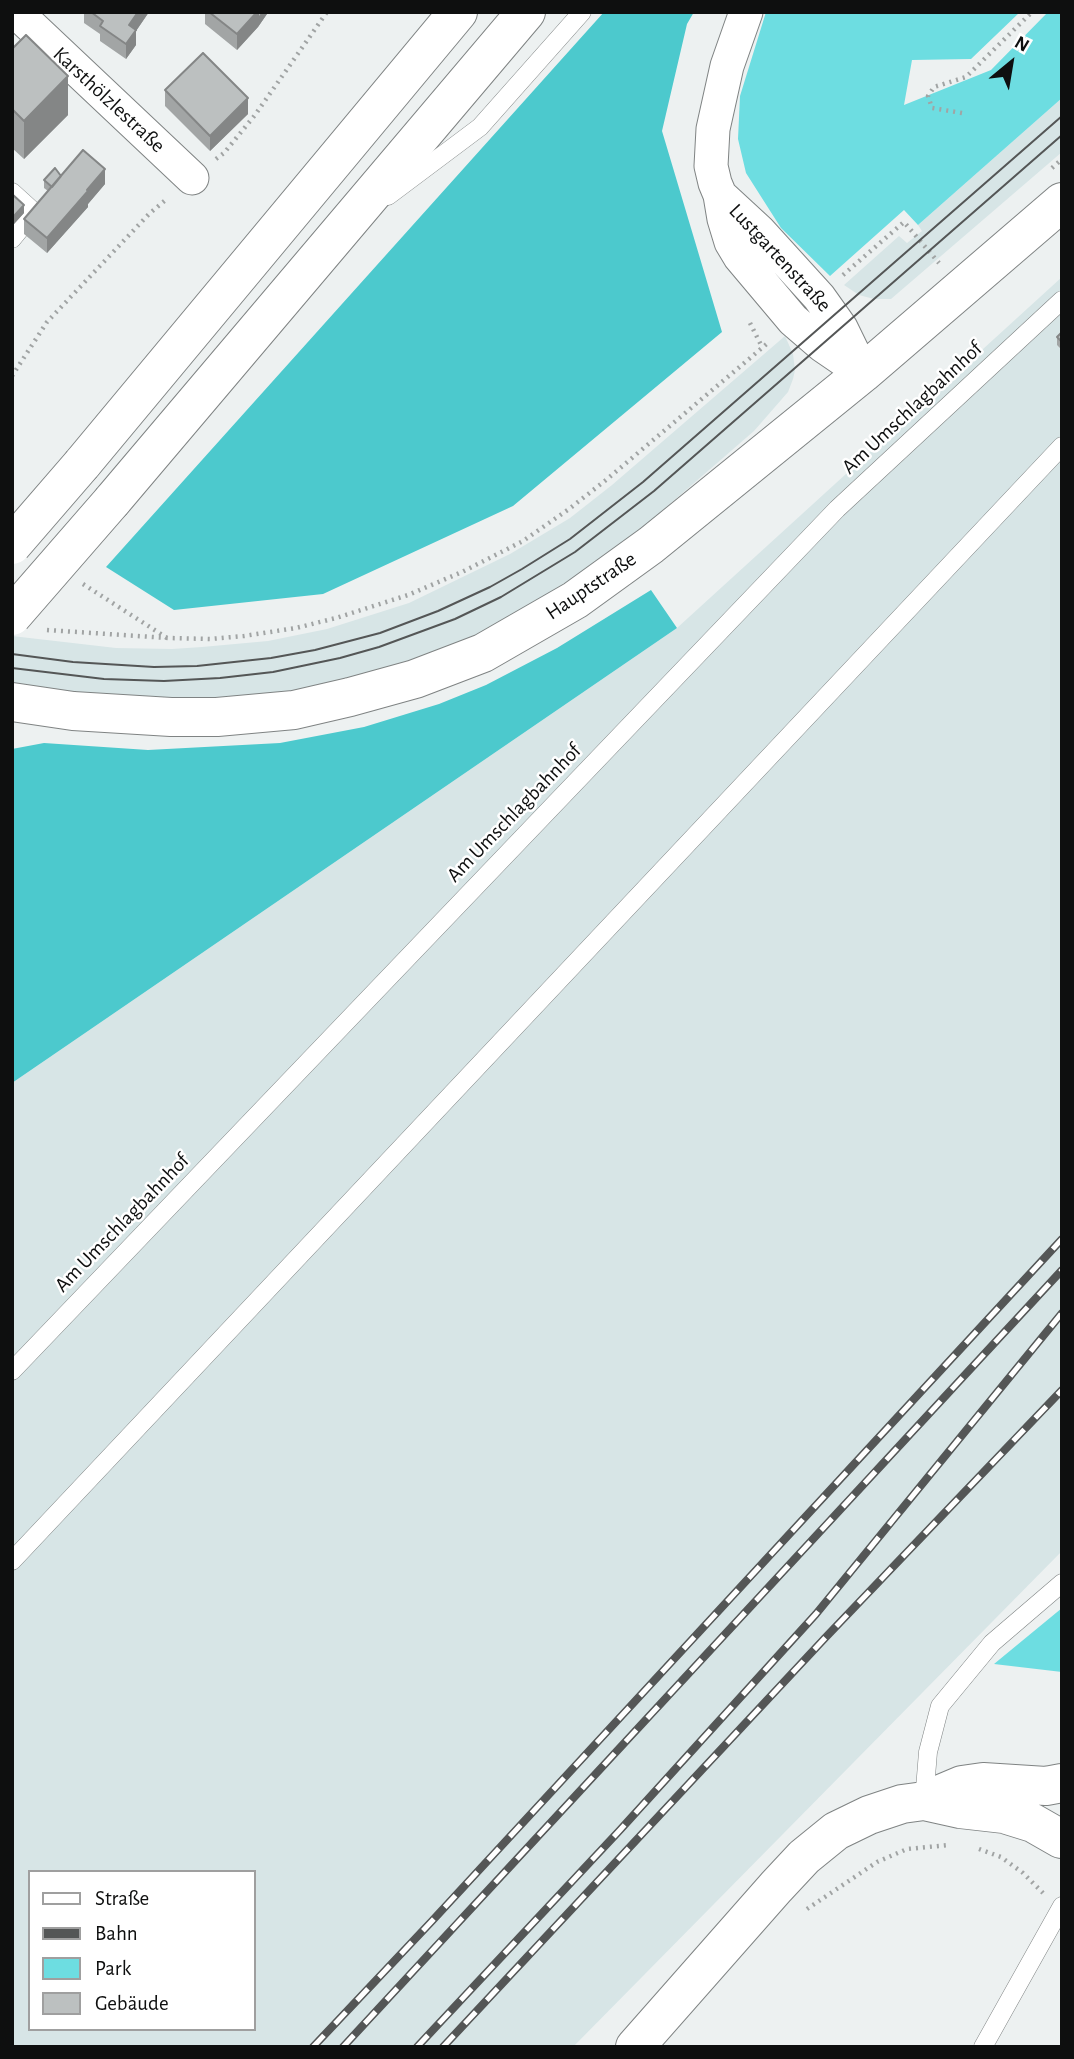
<!DOCTYPE html>
<html>
<head>
<meta charset="utf-8">
<style>
  body { margin:0 }
  #map { position:relative; width:1074px; height:2059px; overflow:hidden; background:#edf1f1; font-family:"Alegreya Sans",sans-serif }
  canvas { display:block }
  .frame { position:absolute; inset:0; border:14px solid #0e0f0f; pointer-events:none }
  .legend { position:absolute; left:28px; top:1870px; width:228px; height:161px; box-sizing:border-box; background:#fff; border:2px solid #9f9f9f; margin:0; padding:9px 12px; list-style:none; font-size:21px; color:#0e0f0f }
  .legend li { display:flex; align-items:center; gap:14px; height:35px }
  .legend b { width:35px; border:2px solid #9f9f9f }
  .north { position:absolute; left:976px; top:28px; width:70px; height:70px; -webkit-text-stroke:5px #fff; paint-order:stroke; rotate:30deg; font-size:19px; font-weight:700; line-height:28px; text-align:center; color:#0e0f0f }
  .north::after { content:''; display:block; margin:auto; width:24px; height:32px; background:#0e0f0f; clip-path:polygon(50% 0,100% 100%,50% 72%,0 100%) }
</style>
</head>
<body>
<div id="map">
<canvas width="1074" height="2059"></canvas>
<div class="frame"></div>
<ul class="legend">
<li><b style="height:9px;background:#fff"></b>Straße</li>
<li><b style="height:9px;background:#545656"></b>Bahn</li>
<li><b style="height:19px;background:#6ddde1"></b>Park</li>
<li><b style="height:19px;background:#bcc0c0"></b>Gebäude</li>
</ul>
<div class="north">N</div>
</div>
<script>
const context = document.querySelector('canvas').getContext('2d');
context.lineJoin = 'round';
function paint(path, color) {
  context.fillStyle = color;
  context.fill(path, 'evenodd');
}
function shape(rows) {
  const path = new Path2D();
  for (const r of rows) {
    path.moveTo(r[0], r[1]);
    for (let i = 2; i < r.length; i += 2) path.lineTo(r[i], r[i + 1]);
  }
  return path;
}
function trace(path, color, width, dash) {
  context.strokeStyle = color;
  context.lineWidth = width;
  context.lineCap = dash ? 'butt' : 'round';
  context.setLineDash(dash || []);
  context.stroke(path);
}
function label(font, color, halo, rows, align = 'center') {
  context.font = font + ' "Alegreya Sans",sans-serif';
  context.lineWidth = 5;
  context.setLineDash([]);
  context.textBaseline = 'middle';
  context.strokeStyle = halo;
  context.fillStyle = color;
  for (const [text, x, y, turn = 0] of rows) {
    context.save();
    context.translate(x, y);
    context.rotate((+turn || 0) * Math.PI / 180);
    context.textAlign = isNaN(turn) ? turn : align;
    if (halo) context.strokeText(text, 0, 0);
    context.fillText(text, 0, 0);
    context.restore();
  }
}
paint(shape([
  [1062,98,1062,152,891,299,874,299,859,295,844,285,899,236,907,243,922,231,918,225],
  [1062,277,1062,1551,573,2047,12,2047,12,1083,677,628],
  [30,1872,254,1872,254,2029,30,2029],
  [785,336,793,354,795,370,793,379,788,392,754,431,626,542,573,580,468,642,410,665,294,693,209,700,12,688,12,636,116,648,172,649,202,647,268,641,327,629,409,603,510,554,570,518,612,485]
]), '#d7e5e6');
paint(shape([
  [766,12,1020,12,971,59,912,60,904,105,991,70,1048,12,1062,12,1062,98,918,225,904,210,830,276,781,228,746,173,738,139,740,96],
  [1062,1608,1062,1672,994,1664]
]), '#6ddde1');
paint(shape([
  [604,12,694,12,687,24,662,131,722,332,513,506,323,594,174,610,106,567],
  [651,590,677,628,12,1083,12,749,44,743,148,750,280,743,364,727,439,704,486,685,557,648]
]), '#4cc9cd');
const service = shape([
  [12,192,34,212,12,239],
  [388,196,480,127,582,12],
  [12,1371,837,509,1062,300],
  [12,1561,1062,446],
  [924,1801,928,1752,940,1706,992,1643,1062,1583],
  [983,2047,1062,1906]
]);
const minor = shape([
  [16,12,192,178],
  [746,12,727,66,713,129,711,166,715,183,720,195,724,219,731,242,740,257,793,320,822,345,863,373],
  [720,195,759,231,819,297,841,328,862,371]
]);
const secondary = shape([
  [12,702,73,711,171,717,217,717,294,710,350,697,415,679,483,653,575,600,651,545,863,373,1062,202]
]);
const primary = shape([
  [924,1801,960,1809,1004,1814,1033,1823,1061,1839],
  [635,2047,776,1887,804,1857,836,1831,869,1815,902,1804,924,1801,962,1785,983,1782,1046,1786,1062,1783]
]);
const motorway = shape([
  [82,464,458,12],
  [112,501,526,12]
]);
trace(service, '#7f8383', 19);
trace(minor, '#7f8383', 35);
trace(secondary, '#7f8383', 40);
trace(primary, '#7f8383', 40);
trace(motorway, '#7f8383', 40);
trace(shape([
  [962,113,932,108,928,96,934,87,966,77,1032,12],
  [216,159,224,153,255,115,327,12],
  [1052,168,1062,159],
  [843,275,904,222,939,263],
  [750,323,762,347],
  [12,376,47,322,149,214,168,198],
  [83,584,167,638],
  [47,630,168,638,210,639,244,636,296,628,336,618,408,595,462,572,523,541,569,509,606,480,769,342],
  [979,1849,1001,1857,1023,1873,1043,1893],
  [807,1909,877,1862,907,1849,949,1845]
]), '#a1a4a4', 4.5, [2, 5]);
trace(service, '#fff', 18);
trace(minor, '#fff', 33);
trace(secondary, '#fff', 38);
trace(primary, '#fff', 38);
trace(motorway, '#fff', 38);
trace(shape([
  [12,654,73,662,154,667,197,666,271,658,315,650,380,633,438,611,490,587,522,569,570,539,643,482,1062,116],
  [12,668,104,679,164,681,220,678,273,672,340,658,379,647,455,619,501,597,575,552,654,491,1062,135]
]), '#545656', 2);
const rail = shape([
  [313,2047,432,1921,1062,1239],
  [343,2047,1062,1270],
  [417,2047,620,1830,816,1614,1062,1313],
  [443,2047,825,1638,1062,1390]
]);
trace(rail, '#545656', 8);
trace(rail, '#fff', 5, [16]);
const motorwayBridge = shape([
  [12,545,82,464],
  [12,616,112,501]
]);
trace(motorwayBridge, '#7f8383', 40, []);
trace(motorwayBridge, '#fff', 38);
paint(shape([
  [84,12,149,12,136,31,136,45,126,59,100,41,100,34,84,23],
  [205,12,267,12,267,14,258,27,237,50,205,24],
  [12,49,68,115,24,159,12,148],
  [165,90,248,114,210,151,165,106],
  [61,176,105,184,88,204,88,207,47,253,24,234,24,219,48,191,44,188,44,180],
  [12,194,24,213,14,224,12,222],
  [1062,332,1062,350,1057,345,1057,337]
]), '#a2a5a5');
paint(shape([
  [138,12,149,12,136,31,136,45,126,59,126,44,129,25],
  [257,12,267,12,267,14,258,27,237,50,237,34],
  [68,76,68,115,24,159,24,121],
  [248,98,248,114,210,151,210,136],
  [105,169,105,184,88,204,88,207,47,253,47,238],
  [24,205,24,213,14,224,14,216]
]), '#848686');
const building = shape([
  [91,12,138,12,129,25,136,30,126,44,100,26,103,21,91,12],
  [209,12,257,12,237,34,209,12],
  [258,12,263,12,258,19,258,12],
  [26,35,68,76,24,121,12,109,12,49,26,35],
  [203,53,248,98,210,136,165,90,203,53],
  [83,150,105,169,87,190,88,191,47,238,24,219,83,150],
  [55,168,61,176,52,187,44,180,55,168],
  [12,194,24,205,14,216,12,214,12,194],
  [1062,332,1062,342,1057,337,1062,332]
]);
paint(building, '#bcc0c0');
trace(building, '#848686', 2);
label('21px', '#0e0f0f', '#fff', [
  ["Karsthölzlestraße",109,100,43],
  ["Lustgartenstraße",780,258,47],
  ["Am Umschlagbahnhof",912,408,-43],
  ["Hauptstraße",591,586,-34],
  ["Am Umschlagbahnhof",514,813,-46],
  ["Am Umschlagbahnhof",122,1223,-46]
]);
</script>
</body>
</html>
